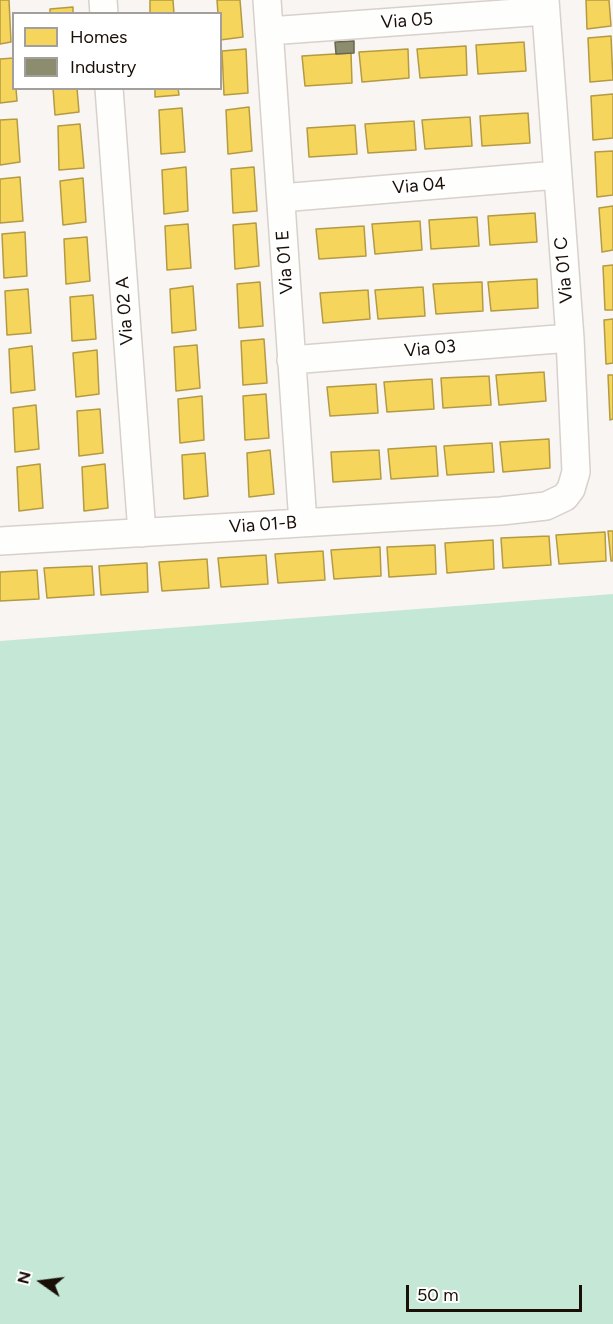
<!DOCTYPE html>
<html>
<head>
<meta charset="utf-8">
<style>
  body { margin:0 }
  #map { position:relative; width:613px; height:1324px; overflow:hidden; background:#f8f5f3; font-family:Figtree,sans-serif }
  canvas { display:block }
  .legend { position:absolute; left:12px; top:12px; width:210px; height:78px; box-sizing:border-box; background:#fff; border:2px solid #a39f9c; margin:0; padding:8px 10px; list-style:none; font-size:18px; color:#1a0f07 }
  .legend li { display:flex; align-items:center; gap:12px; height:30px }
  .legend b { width:30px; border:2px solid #a39f9c }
  .north { position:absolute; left:12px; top:1252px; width:60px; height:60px; -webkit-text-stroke:4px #fff; paint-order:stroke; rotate:284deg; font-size:16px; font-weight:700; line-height:24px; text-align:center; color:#1a0f07 }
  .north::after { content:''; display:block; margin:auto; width:21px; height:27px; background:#1a0f07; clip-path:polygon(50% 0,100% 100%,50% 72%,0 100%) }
  .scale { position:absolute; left:406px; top:1285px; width:176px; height:27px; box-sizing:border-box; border:3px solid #1a0f07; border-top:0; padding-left:8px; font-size:18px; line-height:21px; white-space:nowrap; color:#1a0f07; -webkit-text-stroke:4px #fff; paint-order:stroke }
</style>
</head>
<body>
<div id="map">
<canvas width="613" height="1324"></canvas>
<ul class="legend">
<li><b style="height:16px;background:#f6d55c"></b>Homes</li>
<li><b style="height:16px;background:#8c8c6e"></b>Industry</li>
</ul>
<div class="north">N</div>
<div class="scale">50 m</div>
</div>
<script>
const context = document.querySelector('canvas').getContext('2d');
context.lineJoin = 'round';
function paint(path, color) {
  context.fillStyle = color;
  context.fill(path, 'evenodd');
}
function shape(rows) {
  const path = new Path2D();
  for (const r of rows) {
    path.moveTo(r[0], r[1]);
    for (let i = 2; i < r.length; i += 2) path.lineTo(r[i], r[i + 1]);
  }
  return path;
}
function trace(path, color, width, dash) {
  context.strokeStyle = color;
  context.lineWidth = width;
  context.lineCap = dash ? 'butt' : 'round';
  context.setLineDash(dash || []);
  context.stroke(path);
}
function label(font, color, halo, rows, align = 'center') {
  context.font = font + ' Figtree,sans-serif';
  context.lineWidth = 6;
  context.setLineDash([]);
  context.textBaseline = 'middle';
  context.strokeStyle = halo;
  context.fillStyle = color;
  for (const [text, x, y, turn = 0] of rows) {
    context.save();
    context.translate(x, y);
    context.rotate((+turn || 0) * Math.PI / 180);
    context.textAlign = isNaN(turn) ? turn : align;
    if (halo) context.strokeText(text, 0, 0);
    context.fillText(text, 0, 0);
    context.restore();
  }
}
paint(shape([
  [613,594,613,1324,0,1324,0,641]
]), '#c4e8d5');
const homes = shape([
  [0,0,9,0,11,42,0,44,0,0],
  [150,0,173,0,174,14,150,14,150,0],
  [217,0,240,0,243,37,220,40,220,14,218,14,217,0],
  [586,0,609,0,611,26,587,29,586,0],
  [73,7,73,14,50,14,50,9,73,7],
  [611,36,613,80,590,82,588,38,611,36],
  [524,42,526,71,478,74,476,45,524,42],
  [466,46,467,75,420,78,417,49,466,46],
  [246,49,248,93,224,95,222,51,246,49],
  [408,49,409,78,362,82,359,52,408,49],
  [351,53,352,83,305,86,302,56,351,53],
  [14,58,14,88,16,88,17,101,0,103,0,59,14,58],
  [53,88,77,88,79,112,55,115,53,88],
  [155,88,178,88,179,95,155,97,155,88],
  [613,94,613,138,593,140,591,96,613,94],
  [249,107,252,151,228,154,226,110,249,107],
  [182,108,185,152,161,154,159,110,182,108],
  [528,113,530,143,482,146,480,116,528,113],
  [470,117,472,146,425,149,422,120,470,117],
  [17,119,20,162,0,165,0,120,17,119],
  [414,121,416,150,368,153,365,124,414,121],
  [80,124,84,168,59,170,58,126,80,124],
  [355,125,357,154,309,157,307,128,355,125],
  [613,151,613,195,597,197,595,152,613,151],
  [186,167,188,211,164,214,162,170,186,167],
  [254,167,257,211,233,213,231,169,254,167],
  [20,177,23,221,0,223,0,179,20,177],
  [83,178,86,222,63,225,60,181,83,178],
  [613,206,613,250,602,252,599,208,613,206],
  [535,213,537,242,490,245,488,216,535,213],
  [477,217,479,246,431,249,429,220,477,217],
  [420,221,422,250,375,254,372,224,420,221],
  [256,223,259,266,235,269,233,225,256,223],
  [188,224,191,268,167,270,165,226,188,224],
  [364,226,366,256,319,259,316,229,364,226],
  [25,232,27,276,4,278,2,234,25,232],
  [87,237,90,281,66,284,64,239,87,237],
  [613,265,613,310,605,310,603,266,613,265],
  [537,279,538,308,491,311,488,282,537,279],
  [260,282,263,326,239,328,237,284,260,282],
  [482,282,483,311,436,314,433,284,482,282],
  [193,286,196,330,172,333,170,289,193,286],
  [423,287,425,316,378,319,375,290,423,287],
  [28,289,31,333,7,335,5,291,28,289],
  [368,290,370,319,323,323,320,293,368,290],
  [93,295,96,339,72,341,70,297,93,295],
  [613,319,613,363,606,364,604,320,613,319],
  [264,339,267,383,243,385,241,341,264,339],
  [197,345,200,388,176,391,174,347,197,345],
  [32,346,35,390,11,393,9,349,32,346],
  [97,350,99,394,76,397,73,353,97,350],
  [544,372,546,401,499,405,496,375,544,372],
  [608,375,613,375,613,419,610,420,608,375],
  [489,376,491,405,443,408,441,378,489,376],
  [432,379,434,409,387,412,384,382,432,379],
  [376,384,378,413,330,416,327,387,376,384],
  [266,394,269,438,245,440,243,396,266,394],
  [202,396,204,440,180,443,178,399,202,396],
  [36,405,39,449,15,452,13,408,36,405],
  [100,409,103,453,79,456,77,411,100,409],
  [549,439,550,468,503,472,500,442,549,439],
  [492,443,494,472,447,475,444,446,492,443],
  [436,446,438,476,391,479,388,449,436,446],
  [270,450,274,494,249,497,247,453,270,450],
  [379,450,381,479,333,482,331,452,379,450],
  [205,453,208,496,184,499,182,455,205,453],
  [40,464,43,508,19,511,17,467,40,464],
  [105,464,108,508,84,511,82,467,105,464],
  [608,531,613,531,613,561,611,561,608,531],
  [605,532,606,561,559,564,556,535,605,532],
  [549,536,551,565,503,568,501,538,549,536],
  [493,540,494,569,447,573,445,543,493,540],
  [435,545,436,574,389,577,387,547,435,545],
  [380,547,381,576,334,579,331,550,380,547],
  [323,551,325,580,278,583,275,554,323,551],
  [266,555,268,584,221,587,218,558,266,555],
  [207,559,209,588,162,591,159,562,207,559],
  [147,563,148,592,101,595,99,566,147,563],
  [92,566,94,595,47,598,44,568,92,566],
  [37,570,39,599,0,601,0,572,37,570]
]);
paint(homes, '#f6d55c');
trace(homes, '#b49a42', 1.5);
const industry = shape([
  [354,41,354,53,336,54,335,42,354,41]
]);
paint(industry, '#8c8c6e');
trace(industry, '#6a664f', 1.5);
const street = shape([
  [103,0,104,14],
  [267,0,303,523],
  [269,31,545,11],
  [109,88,142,533],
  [281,198,557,175],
  [291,360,570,338],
  [0,541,501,511,546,506,565,497,571,489,576,472,570,338,545,0]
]);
trace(street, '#d8d1cb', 30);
trace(street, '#fefefd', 27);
label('18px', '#1a0f07', '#fff', [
  ["Via 05",407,21,-4],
  ["Via 04",419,186,-5],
  ["Via 01 E",285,262,-94],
  ["Via 01 C",564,270,-95],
  ["Via 02 A",125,311,-94],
  ["Via 03",430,349,-5],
  ["Via 01-B",263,525,-4]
]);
</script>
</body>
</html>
